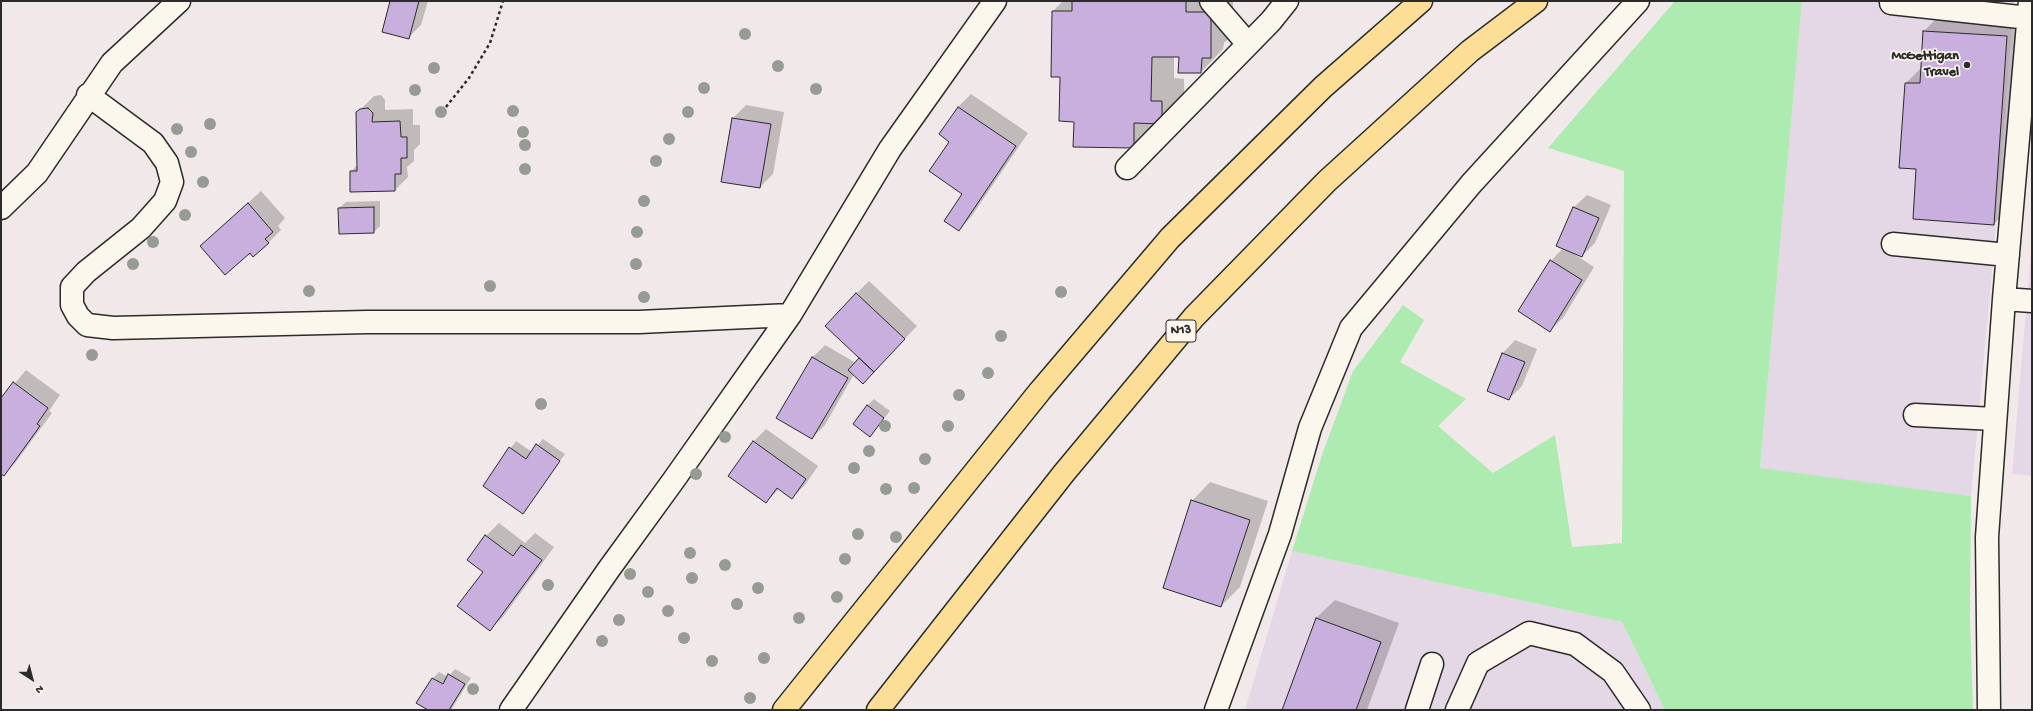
<!DOCTYPE html>
<html>
<head>
<meta charset="utf-8">
<style>
  body { margin:0 }
  #map { position:relative; width:2033px; height:711px; overflow:hidden; background:#f1e9e9; font-family:"Gochi Hand",sans-serif }
  canvas { display:block }
  .frame { position:absolute; inset:0; border:2px solid #2b2b2b; pointer-events:none }
  .north { position:absolute; left:12px; top:659px; width:40px; height:40px; -webkit-text-stroke:3px #fbf7ec; paint-order:stroke; rotate:144deg; font-size:11px; font-weight:700; line-height:16px; text-align:center; color:#2b2b2b }
  .north::after { content:''; display:block; margin:auto; width:14px; height:18px; background:#2b2b2b; clip-path:polygon(50% 0,100% 100%,50% 72%,0 100%) }
</style>
</head>
<body>
<div id="map">
<canvas width="2033" height="711"></canvas>
<div class="frame"></div>
<div class="north">N</div>
</div>
<script>
const context = document.querySelector('canvas').getContext('2d');
context.lineJoin = 'round';
function paint(path, color) {
  context.fillStyle = color;
  context.fill(path, 'evenodd');
}
function shape(rows) {
  const path = new Path2D();
  for (const r of rows) {
    path.moveTo(r[0], r[1]);
    for (let i = 2; i < r.length; i += 2) path.lineTo(r[i], r[i + 1]);
  }
  return path;
}
function trace(path, color, width, dash) {
  context.strokeStyle = color;
  context.lineWidth = width;
  context.lineCap = dash ? 'butt' : 'round';
  context.setLineDash(dash || []);
  context.stroke(path);
}
function label(font, color, halo, rows, align = 'center') {
  context.font = font + ' "Gochi Hand",sans-serif';
  context.lineWidth = 3.5;
  context.setLineDash([]);
  context.textBaseline = 'middle';
  context.strokeStyle = halo;
  context.fillStyle = color;
  for (const [text, x, y, turn = 0] of rows) {
    context.save();
    context.translate(x, y);
    context.rotate((+turn || 0) * Math.PI / 180);
    context.textAlign = isNaN(turn) ? turn : align;
    if (halo) context.strokeText(text, 0, 0);
    context.fillText(text, 0, 0);
    context.restore();
  }
}
paint(shape([
  [1802,1,2014,1,1991,284,1971,496,1760,469],
  [2032,242,2032,476,2012,474],
  [1292,551,1622,622,1665,710,1245,710]
]), '#e5d8e6');
paint(shape([
  [1675,1,1802,1,1760,468,1971,496,1970,618,1973,710,1665,710,1622,622,1292,551,1322,455,1353,371,1403,305,1424,320,1400,362,1466,399,1438,426,1493,473,1555,435,1572,547,1622,543,1624,171,1548,148]
]), '#aeebb1');
paint(shape([
  [391,1,428,1,421,25,408,38],
  [1063,1,1233,1,1233,34,1224,43,1223,49,1201,72,1180,56,1174,56,1174,78,1184,79,1184,100,1133,147,1075,121,1061,76,1052,76,1053,11],
  [1947,8,2029,14,2016,201,1994,224,1917,168,1900,167,1906,83,1922,67,1924,31],
  [971,94,1028,133,971,217,959,230,964,193,951,141,940,134,958,107],
  [381,95,385,100,385,110,413,109,413,125,420,125,420,144,414,150,414,161,407,167,408,177,395,190,351,172,358,164,357,113,374,96],
  [746,105,784,112,773,174,760,187,723,181,733,118],
  [261,191,285,218,278,226,281,230,268,243,250,252,214,234],
  [1587,195,1611,205,1595,243,1582,256,1571,252,1594,267,1563,318,1550,330,1551,261,1563,248,1558,246,1574,207],
  [380,201,380,226,374,232,339,208,346,202],
  [869,281,917,326,863,383,854,374,825,425,812,438,812,358,825,345,856,363,860,358,856,294],
  [1515,340,1537,349,1522,386,1509,399,1488,390,1503,353],
  [26,370,60,395,49,411,52,413,16,462,4,474,1,472,1,400],
  [874,399,890,411,870,435,867,406],
  [766,429,818,466,805,485,792,498,779,489,766,502,753,442],
  [543,439,565,454,523,512,484,485,516,441,532,452],
  [1210,482,1268,501,1240,587,1221,606,1192,501],
  [499,523,525,543,535,533,554,547,503,617,490,629,484,572,486,536],
  [1335,600,1399,623,1367,710,1283,710,1316,618],
  [455,669,471,678,451,710,429,710,433,678,439,672,448,677]
]), '#0003');
const building = shape([
  [390,1,419,1,409,39,382,32,390,1],
  [1072,1,1186,1,1186,12,1211,12,1211,58,1202,58,1201,73,1178,73,1179,57,1152,57,1151,101,1162,101,1162,124,1134,123,1134,148,1073,147,1074,122,1059,121,1060,77,1051,77,1052,11,1072,11,1072,1],
  [1923,31,2007,36,1994,225,1913,219,1916,169,1899,168,1905,83,1920,83,1923,31],
  [958,107,1016,146,959,231,944,221,962,194,929,171,949,142,939,134,958,107],
  [368,108,373,113,372,122,400,121,401,137,407,137,407,158,401,158,401,174,395,174,395,191,350,192,350,171,357,171,356,112,360,109,368,108],
  [732,118,771,124,760,188,721,182,732,118],
  [248,203,273,232,265,239,269,243,253,257,250,253,225,275,200,246,248,203],
  [374,207,374,233,339,234,338,208,374,207],
  [1573,207,1599,218,1582,257,1556,246,1573,207],
  [1550,260,1582,280,1550,332,1518,311,1550,260],
  [856,293,905,339,874,372,825,326,856,293],
  [1502,353,1525,362,1509,400,1487,391,1502,353],
  [812,357,848,378,812,439,776,418,812,357],
  [859,358,874,372,863,384,848,370,859,358],
  [13,382,48,408,37,424,40,426,4,476,1,474,1,398,13,382],
  [867,405,884,418,870,437,853,424,867,405],
  [753,441,806,479,792,499,777,488,766,503,728,476,753,441],
  [536,444,560,461,523,514,483,486,509,447,526,459,536,444],
  [1191,500,1250,520,1221,607,1163,588,1191,500],
  [485,535,513,556,521,545,542,560,490,631,457,606,483,572,467,560,485,535],
  [1316,618,1381,642,1356,710,1282,710,1316,618],
  [448,674,465,684,449,710,428,710,416,703,432,678,443,684,448,674]
]);
paint(building, '#c8afde');
trace(building, '#2b2b2b', 1);
const minor = shape([
  [1211,1,1248,44],
  [1891,3,2029,18],
  [88,95,153,143,167,163,172,182,165,201,141,228,86,272,72,287,72,305,78,316,87,325,113,328,367,322,639,322,790,315],
  [1127,168,1271,21,1287,1],
  [1,208,37,173,112,63,179,1],
  [1893,244,2008,255],
  [2004,299,2032,301],
  [1915,415,1995,419],
  [511,710,609,569,673,481,790,315,890,149,995,1],
  [1216,710,1280,534,1310,428,1351,328,1471,184,1638,1],
  [1417,710,1432,664],
  [1457,710,1478,663,1529,633,1575,644,1613,672,1639,710],
  [1989,710,1987,537,2004,299,2030,1]
]);
const highway = shape([
  [784,710,1040,391,1170,238,1323,87,1421,1],
  [878,710,1064,473,1194,317,1327,181,1470,51,1536,1]
]);
trace(minor, '#2b2b2b', 25);
trace(highway, '#2b2b2b', 25);
trace(shape([
  [446,107,469,78,490,43,503,1]
]), '#2b2b2b', 2.5, [3, 3]);
trace(minor, '#fbf7ec', 22);
trace(highway, '#fdde96', 22);
context.fillStyle = '#969b93';
for (const [x, y] of [
  [745,34],
  [778,66],
  [434,68],
  [704,88],
  [816,89],
  [415,90],
  [513,111],
  [441,112],
  [688,112],
  [210,124],
  [177,129],
  [523,132],
  [669,139],
  [525,145],
  [191,152],
  [656,161],
  [525,169],
  [203,182],
  [644,201],
  [185,215],
  [637,232],
  [153,242],
  [133,264],
  [636,264],
  [490,286],
  [309,291],
  [1061,292],
  [644,297],
  [1001,336],
  [92,355],
  [988,373],
  [959,395],
  [541,404],
  [885,426],
  [948,426],
  [725,437],
  [869,451],
  [925,459],
  [854,468],
  [696,474],
  [914,488],
  [886,489],
  [858,534],
  [896,537],
  [690,553],
  [845,559],
  [725,565],
  [630,574],
  [692,578],
  [548,585],
  [758,588],
  [648,592],
  [837,597],
  [737,604],
  [668,611],
  [799,618],
  [619,620],
  [684,638],
  [602,641],
  [764,658],
  [712,661],
  [473,689],
  [750,698]
]) {
  context.beginPath();
  context.arc(x, y, 6, 0, 2 * Math.PI);
  context.fill();
}
for (const [x, y, r, color] of [
  [1967,65,4,"#2b2b2b"]
]) {
  const dot = new Path2D();
  dot.arc(x, y, r, 0, 2 * Math.PI);
  context.fillStyle = color;
  context.fill(dot);
  trace(dot, '#fbf7ec', 1.5);
}
for (const [x, y, w] of [
  [1181,331,30]
]) {
  const box = new Path2D();
  box.roundRect(x - w / 2, y - 11, w, 22, 3);
  context.fillStyle = '#fbf7ec';
  context.fill(box);
  trace(box, '#2b2b2b', 1);
}
label('bold 13px', '#2b2b2b', null, [
  ["N13",1181,331]
]);
label('bold 14px', '#2b2b2b', '#fbf7ec', [
  ["McGettigan",1959,57],
  ["Travel",1959,73]
], 'right');
</script>
</body>
</html>
